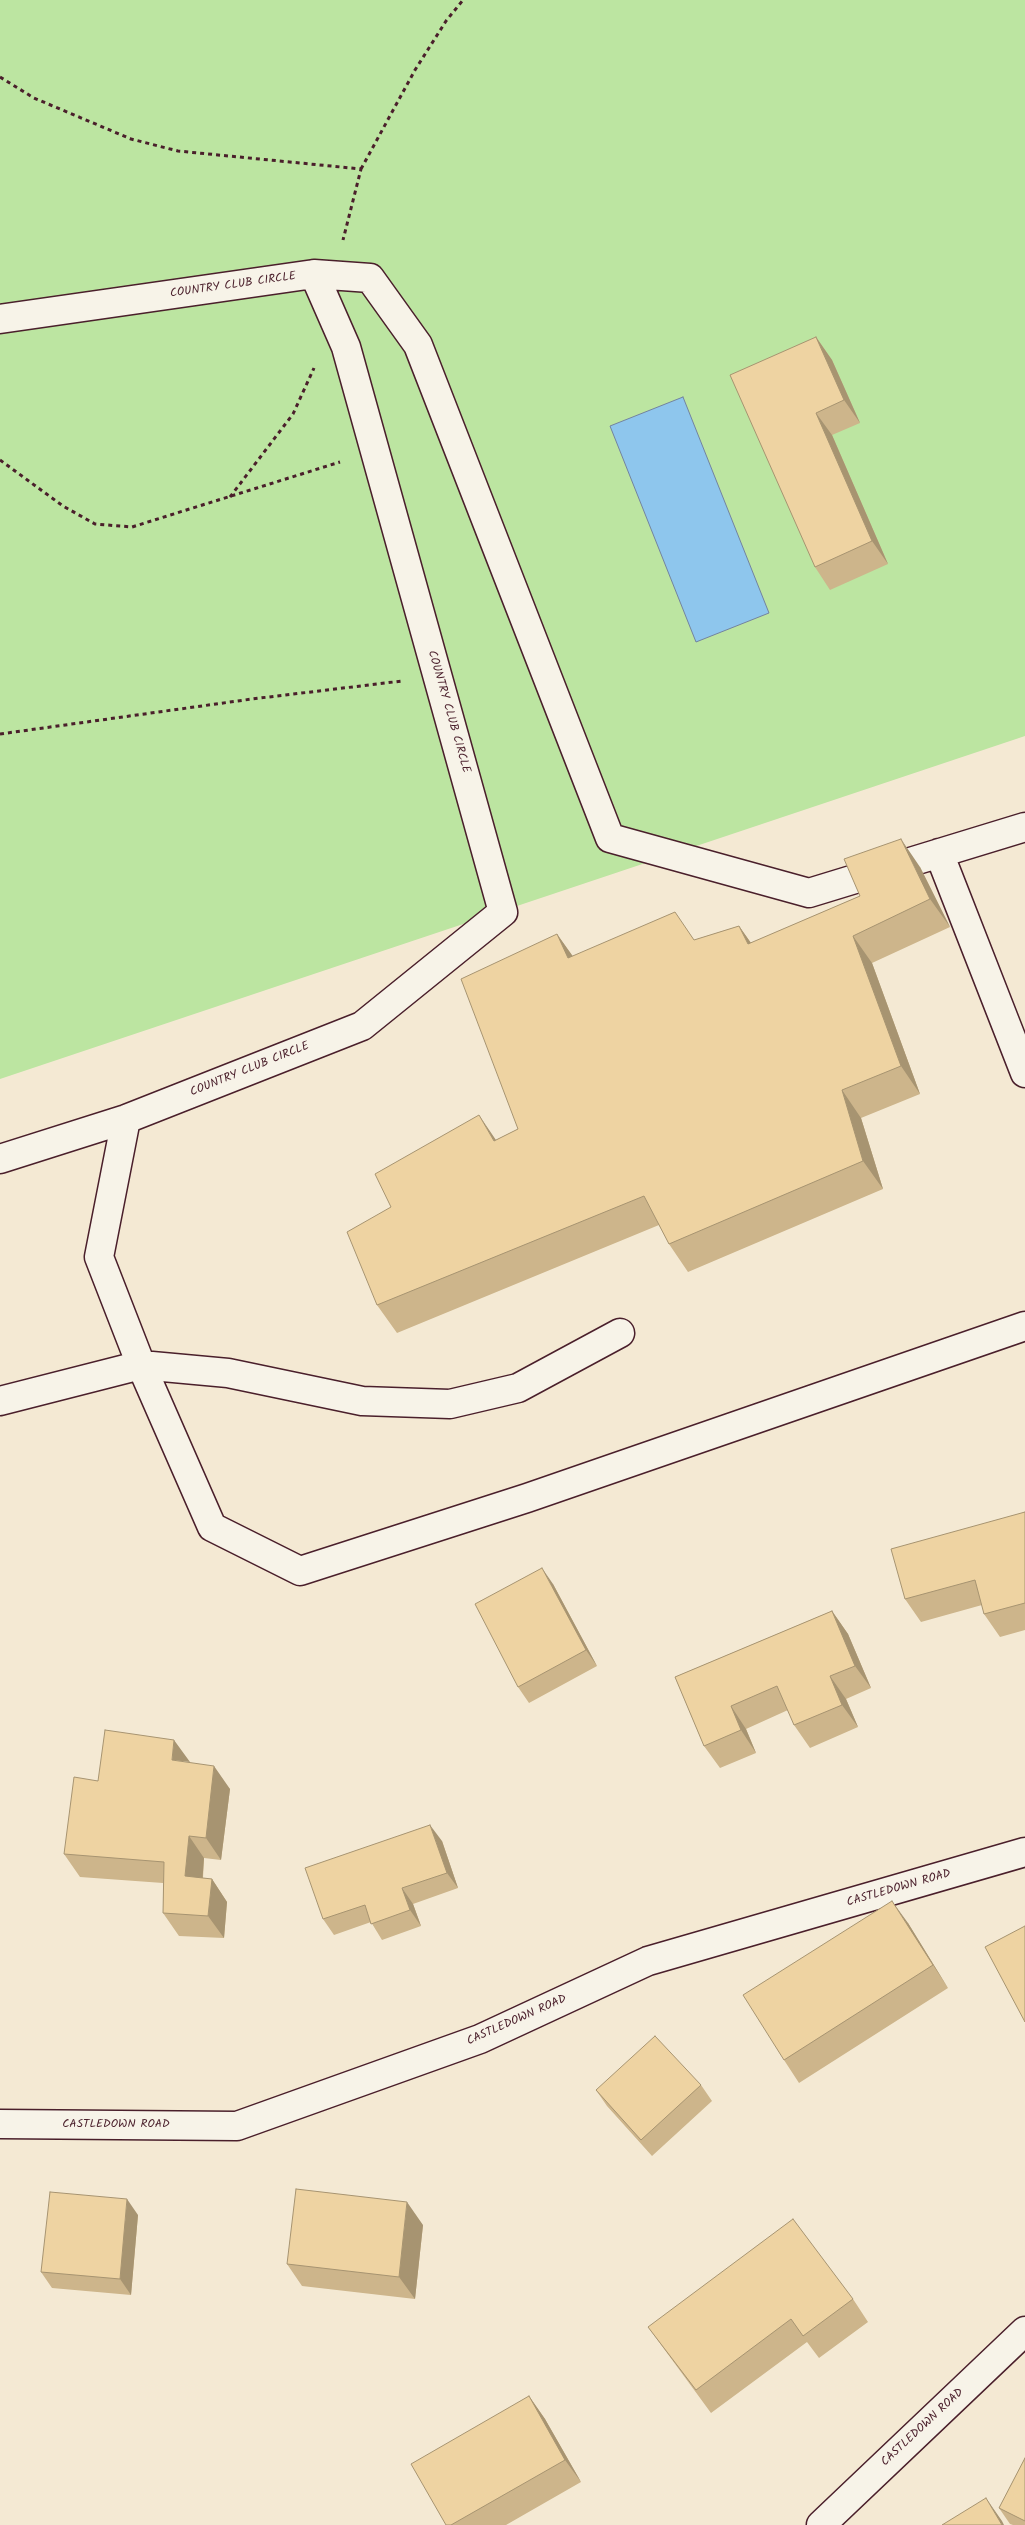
<!DOCTYPE html>
<html>
<head>
<meta charset="utf-8">
<style>
  body { margin:0 }
  canvas { display:block; background:#f4e9d3 }
</style>
</head>
<body>
<canvas width="1025" height="2525"></canvas>
<script>
const context = document.querySelector('canvas').getContext('2d');
context.lineJoin = 'round';
function paint(path, color) {
  context.fillStyle = color;
  context.fill(path, 'evenodd');
}
function shape(rows) {
  const path = new Path2D();
  for (const r of rows) {
    path.moveTo(r[0], r[1]);
    for (let i = 2; i < r.length; i += 2) path.lineTo(r[i], r[i + 1]);
  }
  return path;
}
function trace(path, color, width, dash) {
  context.strokeStyle = color;
  context.lineWidth = width;
  context.lineCap = dash ? 'butt' : 'round';
  context.setLineDash(dash || []);
  context.stroke(path);
}
function label(font, color, halo, rows, align = 'center') {
  context.font = font + ' Kalam,sans-serif';
  context.lineWidth = 4;
  context.setLineDash([]);
  context.textBaseline = 'middle';
  context.strokeStyle = halo;
  context.fillStyle = color;
  for (const [text, x, y, turn = 0] of rows) {
    context.save();
    context.translate(x, y);
    context.rotate((+turn || 0) * Math.PI / 180);
    context.textAlign = isNaN(turn) ? turn : align;
    if (halo) context.strokeText(text, 0, 0);
    context.fillText(text, 0, 0);
    context.restore();
  }
}
paint(shape([
  [0,0,1025,0,1025,736,0,1079]
]), '#bce5a1');
const water = shape([
  [683,397,769,613,696,642,610,426,683,397]
]);
paint(water, '#8ec6ed');
trace(water, '#73839f', 1);
const minor = shape([
  [314,274,370,278,418,345,610,838,809,893,1025,827],
  [0,319,314,274,346,347,503,912,362,1026,126,1119,0,1159],
  [939,853,1025,1073],
  [126,1119,99,1257,141,1365,212,1527,300,1571,527,1498,1025,1326],
  [0,1401,141,1365,228,1373,362,1401,450,1404,518,1388,620,1333],
  [0,2124,237,2126,480,2039,648,1961,1025,1852],
  [821,2525,1025,2331]
]);
trace(minor, '#4a1f2b', 31);
trace(shape([
  [0,77,34,98,131,139,178,151,361,169,343,240],
  [361,169,415,70,446,21,463,0],
  [0,460,63,506,95,524,132,527,340,462],
  [230,497,293,414,314,368],
  [0,734,252,699,402,681]
]), '#4a1f2b', 3, [4, 4]);
trace(minor, '#f7f3e8', 28);
paint(shape([
  [816,337,832,360,860,423,832,435,888,564,830,590,815,567],
  [920,867,950,927,872,963,920,1094,861,1118,883,1189,688,1272,669,1244,659,1225,397,1333,377,1305,391,1207,496,1140,518,1129,557,934,572,956,694,940,739,926,751,943,860,896],
  [1025,1512,1025,1630,1000,1637,984,1614,982,1605,921,1622,905,1599],
  [553,1584,597,1666,529,1703,518,1687],
  [832,1611,848,1634,871,1688,846,1699,858,1727,810,1748,794,1725,788,1710,746,1729,756,1753,720,1768,704,1746,675,1677],
  [190,1763,230,1789,221,1860,204,1858,203,1878,212,1879,227,1902,224,1938,179,1936,163,1913,163,1883,80,1877,64,1854,98,1781],
  [442,1841,458,1888,413,1904,421,1926,382,1940,371,1922,334,1935,323,1919],
  [908,1923,948,1988,799,2083,784,2060],
  [701,2085,712,2101,652,2156,607,2106,596,2090],
  [138,2215,131,2295,52,2288,41,2272],
  [423,2225,415,2299,302,2286,287,2264],
  [853,2299,868,2322,819,2358,807,2342,711,2413,648,2327],
  [529,2396,545,2419,581,2482,506,2525,446,2525],
  [1025,2458,1025,2525,1013,2525,1010,2524,999,2508]
]), '#cdb58b');
paint(shape([
  [816,337,832,360,860,423,844,400],
  [816,413,832,435,888,564,872,541],
  [901,839,920,867,950,927,930,899],
  [739,926,758,953,748,944],
  [557,934,577,962,568,958],
  [853,936,872,963,920,1094,901,1066],
  [842,1090,861,1118,883,1189,863,1161],
  [479,1115,498,1143,494,1141],
  [542,1568,553,1584,597,1666,586,1650],
  [832,1611,848,1634,871,1688,855,1666],
  [830,1676,846,1699,858,1727,842,1705],
  [731,1706,746,1729,756,1753,741,1730],
  [174,1740,190,1762,172,1760],
  [214,1766,230,1789,221,1860,206,1838],
  [430,1825,442,1841,458,1888,447,1873],
  [189,1836,204,1858,201,1899,185,1876],
  [212,1879,227,1902,224,1938,208,1916],
  [402,1888,413,1904,421,1926,410,1910],
  [892,1901,908,1923,948,1988,933,1965],
  [127,2199,138,2215,131,2295,120,2279],
  [407,2202,423,2225,415,2299,399,2277],
  [529,2396,545,2419,581,2482,565,2460],
  [986,2498,1002,2521,1004,2525,1002,2525]
]), '#a79471');
const building = shape([
  [816,337,844,400,816,413,872,541,815,567,730,375,816,337],
  [901,839,930,899,853,936,901,1066,842,1090,863,1161,669,1244,644,1196,377,1305,347,1232,391,1207,375,1174,479,1115,494,1141,518,1129,461,979,557,934,568,958,675,912,694,940,739,926,748,944,860,896,844,859,901,839],
  [1025,1512,1025,1603,984,1614,975,1580,905,1599,891,1549,1025,1512],
  [542,1568,586,1650,518,1687,475,1604,542,1568],
  [832,1611,855,1666,830,1676,842,1705,794,1725,777,1686,731,1706,741,1730,704,1746,675,1677,832,1611],
  [105,1730,174,1740,172,1760,214,1766,206,1838,189,1836,185,1876,212,1879,208,1916,163,1913,164,1862,64,1854,74,1777,98,1781,105,1730],
  [430,1825,447,1873,402,1888,410,1910,371,1924,365,1905,323,1919,305,1868,430,1825],
  [892,1901,933,1965,784,2060,743,1995,892,1901],
  [1025,1926,1025,2022,985,1947,1025,1926],
  [655,2036,701,2085,641,2140,596,2090,655,2036],
  [296,2189,407,2202,399,2277,287,2264,296,2189],
  [50,2192,127,2199,120,2279,41,2272,50,2192],
  [793,2219,853,2299,803,2336,791,2319,696,2390,648,2327,793,2219],
  [529,2396,565,2460,451,2525,446,2525,411,2464,529,2396],
  [1025,2458,1025,2521,999,2508,1025,2458],
  [986,2498,1002,2525,942,2525,986,2498]
]);
paint(building, '#eed3a2');
trace(building, '#a79471', 1);
label('12px', '#4a1f2b', '#f7f3e8', [
  ["COUNTRY CLUB CIRCLE",233,286,-8],
  ["COUNTRY CLUB CIRCLE",448,712,74],
  ["COUNTRY CLUB CIRCLE",250,1070,-22],
  ["CASTLEDOWN ROAD",899,1889,-16],
  ["CASTLEDOWN ROAD",517,2021,-24],
  ["CASTLEDOWN ROAD",116,2125],
  ["CASTLEDOWN ROAD",923,2428,-43]
]);
</script>
</body>
</html>
